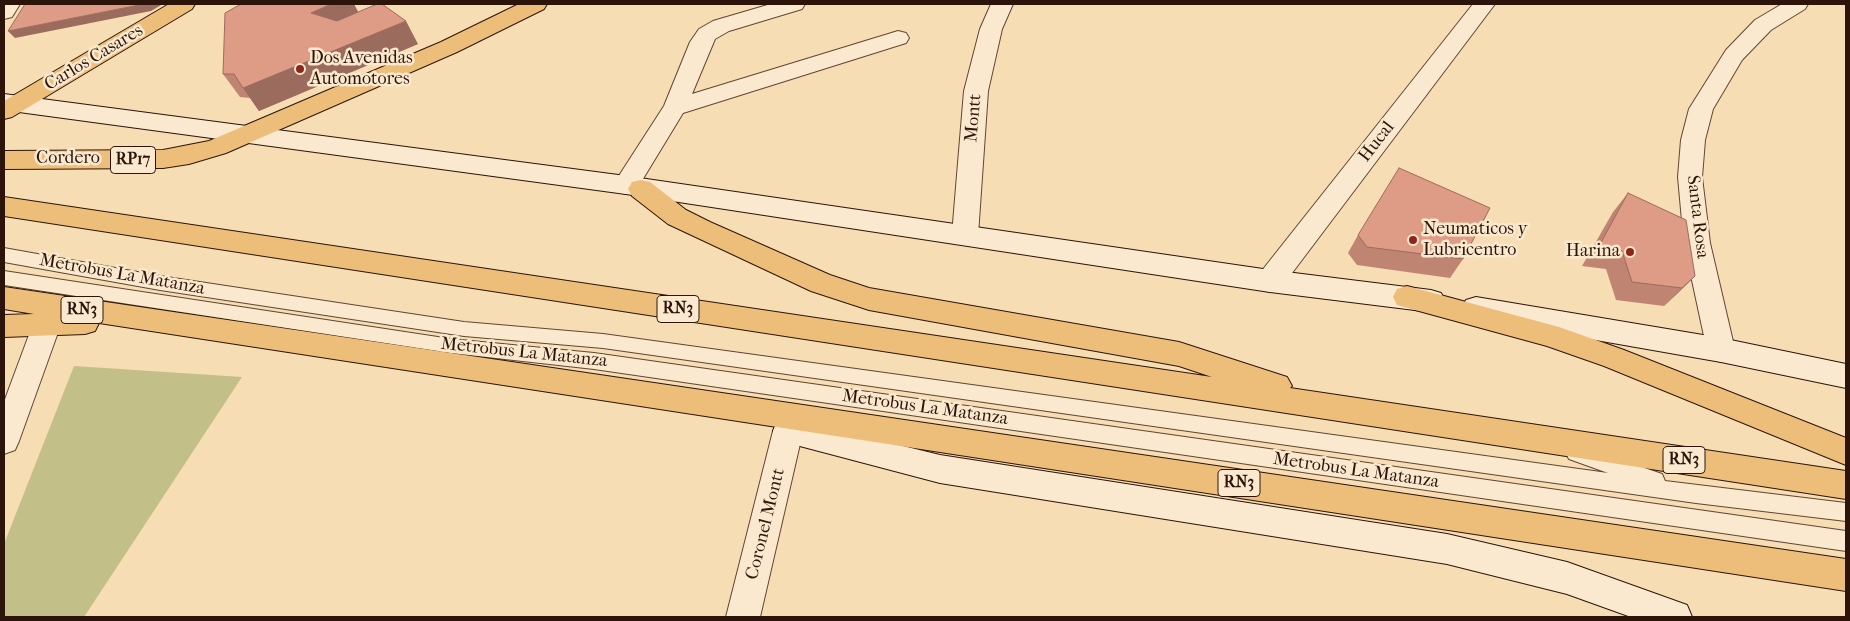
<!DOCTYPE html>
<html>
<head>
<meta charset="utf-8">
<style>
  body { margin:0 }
  #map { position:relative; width:1850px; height:621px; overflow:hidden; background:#f7ddb3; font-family:"IM FELL French Canon",serif }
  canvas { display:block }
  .frame { position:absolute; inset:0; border:5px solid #2c140a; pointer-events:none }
</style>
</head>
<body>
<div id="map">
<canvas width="1850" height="621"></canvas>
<div class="frame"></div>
</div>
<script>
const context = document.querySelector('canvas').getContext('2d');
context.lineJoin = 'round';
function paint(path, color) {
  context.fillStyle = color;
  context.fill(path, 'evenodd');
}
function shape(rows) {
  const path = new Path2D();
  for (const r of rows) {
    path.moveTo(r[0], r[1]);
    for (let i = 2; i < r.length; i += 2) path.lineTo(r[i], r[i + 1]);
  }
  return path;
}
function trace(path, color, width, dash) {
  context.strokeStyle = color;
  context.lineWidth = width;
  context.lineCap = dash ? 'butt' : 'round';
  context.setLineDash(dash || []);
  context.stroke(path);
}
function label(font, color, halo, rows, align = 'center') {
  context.font = font + ' "IM FELL French Canon",serif';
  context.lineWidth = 5;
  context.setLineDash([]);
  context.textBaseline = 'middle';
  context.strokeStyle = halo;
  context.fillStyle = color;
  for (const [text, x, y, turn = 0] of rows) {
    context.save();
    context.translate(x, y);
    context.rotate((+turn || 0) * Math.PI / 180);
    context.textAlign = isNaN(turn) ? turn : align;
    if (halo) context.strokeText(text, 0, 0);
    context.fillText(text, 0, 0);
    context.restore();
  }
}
paint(shape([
  [74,366,242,377,84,617,4,617,4,544]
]), '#c3bf88');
const lane = shape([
  [4,248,160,276,464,322,603,334,1608,473,1569,459,1566,453,1569,447,1576,444,1662,474,1665,481,1846,503,1846,521,1696,503,603,348,464,336,160,290,4,262,4,248],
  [4,271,451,339,594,353,1846,531,1846,551,594,369,451,353,4,285,4,271]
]);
const street = shape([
  [4,4,20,4,12,17,4,19,4,4],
  [771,4,805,4,802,9,729,31,715,39,692,94,898,31,906,33,909,38,906,43,683,113,635,192,626,194,617,192,613,185,664,106,690,42,699,29,713,21,771,4],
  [991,4,1013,4,1002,29,988,91,978,235,974,242,965,245,956,242,952,235,964,91,980,29,991,4],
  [1473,4,1495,4,1280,289,1270,292,1260,289,1257,281,1260,273,1473,4],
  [1782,4,1808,4,1805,9,1771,30,1742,60,1713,109,1705,140,1702,177,1710,243,1735,350,1731,358,1721,362,1711,358,1707,350,1684,243,1678,177,1681,140,1689,109,1726,50,1755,20,1782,4],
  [47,313,57,316,61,324,19,441,15,450,4,454,4,402,33,324,37,316,47,313],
  [788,418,799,422,803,431,760,617,726,617,773,431,777,422,788,418]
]);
const secondary = shape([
  [4,94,626,176,1270,270,1431,290,1441,293,1445,301,1441,309,1431,312,1270,292,626,194,4,110,4,94],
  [1476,297,1721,338,1846,364,1846,388,1721,362,1476,319,1466,316,1462,308,1466,300,1476,297],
  [788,418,940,455,1447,534,1567,562,1687,605,1692,617,1631,617,1567,594,1447,564,940,483,777,440,773,431,777,422,788,418]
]);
const primary = shape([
  [169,4,195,4,192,9,12,117,4,119,4,101,169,4],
  [519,4,547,4,544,9,457,52,226,153,189,164,163,168,4,169,4,151,163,150,209,141,441,42,519,4]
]);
const highway = shape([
  [641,180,650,182,686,210,710,222,830,275,869,288,1179,342,1287,377,1292,386,1290,388,1846,471,1846,499,4,216,4,197,1212,377,1179,366,869,310,811,291,668,224,632,196,628,189,632,182,641,180],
  [1407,286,1559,327,1624,350,1846,438,1846,465,1604,366,1547,346,1397,305,1393,297,1397,289,1407,286],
  [4,287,1846,559,1846,591,99,323,95,331,85,334,4,337,4,315,34,314,4,309,4,287]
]);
trace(lane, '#5f4634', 2);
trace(street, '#5f4634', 2);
trace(secondary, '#2c140a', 2);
trace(primary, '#2c140a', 2);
trace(highway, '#2c140a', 2);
paint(lane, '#fae9ce');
paint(street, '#fae9ce');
paint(secondary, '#fae9ce');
paint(primary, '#ecbe7a');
paint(highway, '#ecbe7a');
paint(shape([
  [358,12,418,44,259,111,250,98,240,97,223,74],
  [1628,193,1695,276,1664,306,1616,300,1606,269,1582,266,1613,212],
  [1358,235,1463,259,1450,278,1357,265,1348,253]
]), '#bf8572');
paint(shape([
  [144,4,163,4,151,11,15,38,8,31],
  [331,4,354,4,362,19,325,36,311,13],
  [406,21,418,44,259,111,243,88],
  [1695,276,1677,294,1664,306,1682,288]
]), '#9b6c5d');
const building = shape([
  [25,4,144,4,8,31,25,4],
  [241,4,331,4,311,13,337,21,377,4,382,4,406,21,243,88,234,74,223,74,225,13,241,4],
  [1399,168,1490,208,1463,259,1367,247,1358,235,1399,168],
  [1628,193,1686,220,1695,276,1682,288,1632,282,1622,251,1598,248,1628,193]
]);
paint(building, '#de9b85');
trace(building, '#9b6c5d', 1);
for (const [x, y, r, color] of [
  [300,69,5,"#8f2418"],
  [1413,240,5,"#8f2418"],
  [1630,252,5,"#8f2418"]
]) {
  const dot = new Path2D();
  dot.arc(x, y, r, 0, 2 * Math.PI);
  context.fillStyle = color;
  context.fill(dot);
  trace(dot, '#fae9ce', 2);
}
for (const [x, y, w] of [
  [133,160,45],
  [678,309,42],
  [82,310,42],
  [1684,460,42],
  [1239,483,42]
]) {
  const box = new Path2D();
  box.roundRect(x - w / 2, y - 13.5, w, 27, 4);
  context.fillStyle = '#fae9ce';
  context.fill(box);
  trace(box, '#2c140a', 1);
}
label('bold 16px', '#2c140a', null, [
  ["RP17",133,160],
  ["RN3",678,309],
  ["RN3",82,310],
  ["RN3",1684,460],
  ["RN3",1239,483]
]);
label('18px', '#2c140a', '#fae9ce', [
  ["Carlos Casares",94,58,-31],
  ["Montt",974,118,-85],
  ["Hucal",1377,142,-52],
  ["Cordero",68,159],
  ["Santa Rosa",1697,217,83],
  ["Metrobus La Matanza",122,275,10],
  ["Metrobus La Matanza",524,353,6],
  ["Metrobus La Matanza",925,408,8],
  ["Metrobus La Matanza",1356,471,8],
  ["Coronel Montt",766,524,-76]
]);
label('18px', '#2c140a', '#fae9ce', [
  ["Dos Avenidas",310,59],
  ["Automotores",310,80],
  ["Neumaticos y",1423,230],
  ["Lubricentro",1423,251],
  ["Harina",1620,252,"right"]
], 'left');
</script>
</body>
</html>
